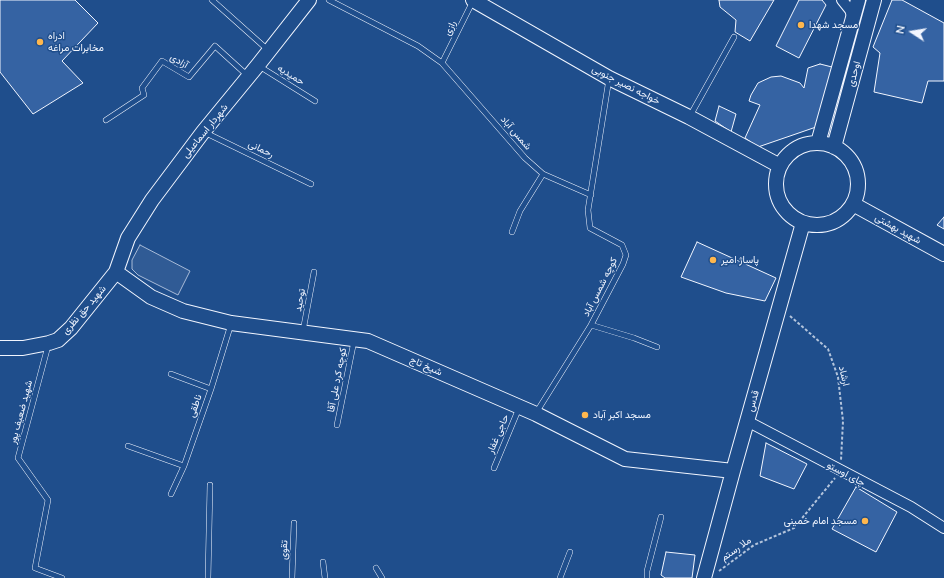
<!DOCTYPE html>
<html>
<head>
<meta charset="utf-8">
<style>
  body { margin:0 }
  #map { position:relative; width:944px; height:578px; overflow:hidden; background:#1f4e8c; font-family:Mulish,sans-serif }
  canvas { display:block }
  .north { position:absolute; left:892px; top:12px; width:40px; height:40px; -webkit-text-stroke:3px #1f4e8c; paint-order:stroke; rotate:282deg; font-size:11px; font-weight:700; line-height:16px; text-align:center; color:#f2f6ff }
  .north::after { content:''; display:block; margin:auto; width:14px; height:18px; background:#f2f6ff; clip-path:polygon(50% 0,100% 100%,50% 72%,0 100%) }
</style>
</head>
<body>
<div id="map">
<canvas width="944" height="578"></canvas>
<div class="north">N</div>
</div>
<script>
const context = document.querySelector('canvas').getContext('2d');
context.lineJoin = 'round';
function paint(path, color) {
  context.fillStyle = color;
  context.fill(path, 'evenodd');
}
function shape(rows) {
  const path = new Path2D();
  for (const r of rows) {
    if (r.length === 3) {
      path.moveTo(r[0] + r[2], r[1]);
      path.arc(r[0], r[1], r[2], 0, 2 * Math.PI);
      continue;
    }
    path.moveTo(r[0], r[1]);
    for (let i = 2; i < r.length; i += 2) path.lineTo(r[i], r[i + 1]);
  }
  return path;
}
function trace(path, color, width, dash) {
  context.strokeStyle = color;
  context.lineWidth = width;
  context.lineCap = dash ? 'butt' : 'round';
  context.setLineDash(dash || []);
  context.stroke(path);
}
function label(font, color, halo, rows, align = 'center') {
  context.font = font + ' Mulish,Vazirmatn,sans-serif';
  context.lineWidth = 3;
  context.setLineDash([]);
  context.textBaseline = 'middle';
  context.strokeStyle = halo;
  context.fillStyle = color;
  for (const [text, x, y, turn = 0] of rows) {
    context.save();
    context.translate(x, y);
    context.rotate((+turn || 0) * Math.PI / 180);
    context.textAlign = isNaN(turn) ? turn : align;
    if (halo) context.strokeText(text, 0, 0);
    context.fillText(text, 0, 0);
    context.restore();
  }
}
const parking = shape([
  [140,245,190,271,178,295,138,275,132,269,132,260,140,245]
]);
paint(parking, '#305b95');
trace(parking, '#a8bbd7', 1);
const building = shape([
  [0,0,75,0,98,23,62,61,83,83,33,114,0,72,0,0],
  [719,0,774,0,750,41,735,32,736,20,720,7,719,0],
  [799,0,822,0,826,5,799,58,776,46,799,0],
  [892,0,902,0,944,23,944,81,928,81,922,103,874,92,880,53,873,47,892,0],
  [820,64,836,68,819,126,758,147,745,138,760,105,749,101,751,95,758,83,771,77,781,76,800,83,804,88,808,68,820,64],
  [719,106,736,114,731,132,715,121,719,106],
  [944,217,944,229,937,225,944,217],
  [697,242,776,278,765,301,726,293,681,277,697,242],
  [766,443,807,464,794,489,760,476,766,443],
  [856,487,897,512,876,552,832,529,856,487],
  [666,552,695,555,692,578,665,578,661,575,666,552]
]);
paint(building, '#3563a3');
trace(building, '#f2f6ff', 1);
const lane = shape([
  [212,0,268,50],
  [329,0,418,46,442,63,525,158,543,174,591,195],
  [442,63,473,1],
  [259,66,315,101],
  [690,116,734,37],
  [106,120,144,95,142,88,162,61,189,77,215,46,248,76],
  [204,132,311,184],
  [512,232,520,211,543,174],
  [591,325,634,338,657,347],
  [303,331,314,272],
  [48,346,18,458,48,500,35,568,62,578],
  [171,374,211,389],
  [536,413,591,325,623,264,626,255,622,245,590,228,588,210,609,79],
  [337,425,354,341],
  [128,446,184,466],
  [494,468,519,408],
  [171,494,184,466,211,389,231,324],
  [323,562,325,578],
  [376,568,382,578],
  [208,578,210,485],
  [292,578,294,523],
  [560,578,570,552],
  [647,578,647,571,661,517]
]);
const street = shape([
  [842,0,850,10,853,18],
  [747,421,911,507,944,528]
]);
const secondary = shape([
  [473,0,609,78,689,117,780,166],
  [818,143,858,0],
  [817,184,41],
  [834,147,874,0],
  [853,204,944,254],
  [116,272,151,297,183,311,231,323,368,341,536,414,625,459,733,471],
  [0,348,23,348,49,343,58,340,71,328,116,272,128,238,152,200,203,132,258,65,309,0],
  [704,578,733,471,803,223]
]);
trace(lane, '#f2f6ff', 6);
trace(street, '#f2f6ff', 12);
trace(secondary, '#f2f6ff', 16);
trace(shape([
  [790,316,828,349,838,377,843,421,841,460],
  [719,571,754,545,794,528,835,478]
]), '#b3c4dc', 2, [3, 2]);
trace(lane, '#1f4e8c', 5);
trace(street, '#1f4e8c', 10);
trace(secondary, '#1f4e8c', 14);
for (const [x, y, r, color] of [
  [801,25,4,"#ffb74d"],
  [40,42,4,"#ffb74d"],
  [713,260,4,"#ffb74d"],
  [585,415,4,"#ffb74d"],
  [865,521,4,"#ffb74d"]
]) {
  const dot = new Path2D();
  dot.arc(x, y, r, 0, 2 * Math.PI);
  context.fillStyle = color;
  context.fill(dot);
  trace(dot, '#1f4e8c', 1.5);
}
label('10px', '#f2f6ff', '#1f4e8c', [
  ["مسجد شهدا",809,25],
  ["ادراه",48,36],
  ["مخابرات مراغه",48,48],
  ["پاساژ امیر",721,260],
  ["مسجد اکبر آباد",593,415],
  ["مسجد امام خمینی",857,521,"right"]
], 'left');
label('10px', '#f2f6ff', '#1f4e8c', [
  ["رازی",450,28,-64],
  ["آزادی",179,61,31],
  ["اوحدی",854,74,-75],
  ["حمیدیه",291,75,32],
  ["خواجه نصیر جنوبی",626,85,27],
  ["شهردار اسماعیلی",205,131,-51],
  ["شمس آباد",516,133,49],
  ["رحمانی",261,149,26],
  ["شهید بهشتی",898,229,29],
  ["کوچه شمس آباد",600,287,-63],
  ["توحید",300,300,-80],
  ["شهید حق نظری",84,310,-49],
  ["شیخ تاج",426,366,24],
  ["ارشاد",844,376,77],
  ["کوچه کرد علی آقا",337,380,-79],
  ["قدس",753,401,-74],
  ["ناطقی",195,406,-71],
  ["شهید ضعیف پور",21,412,-75],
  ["حاجی غفار",498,434,-67],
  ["چای اوستو",846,474,28],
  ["ملا رستم",736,549,-35],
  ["تقوی",284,550,-88]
]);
</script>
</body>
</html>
